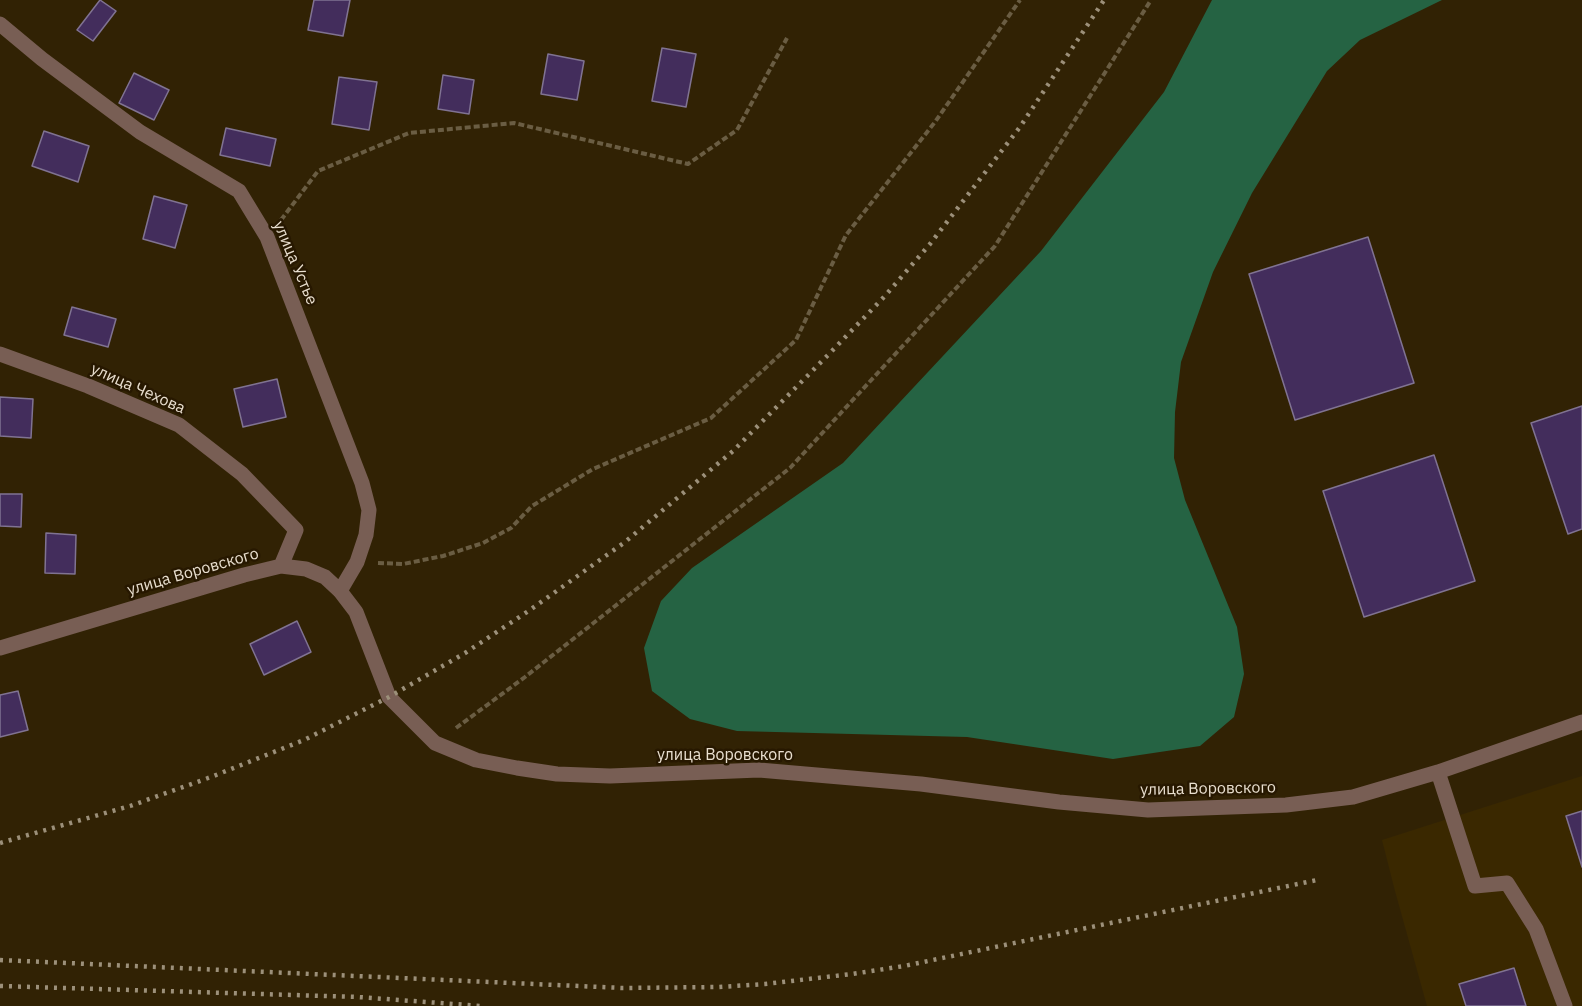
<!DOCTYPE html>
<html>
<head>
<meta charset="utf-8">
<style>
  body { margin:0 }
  canvas { display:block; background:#312204 }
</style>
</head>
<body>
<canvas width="1582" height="1006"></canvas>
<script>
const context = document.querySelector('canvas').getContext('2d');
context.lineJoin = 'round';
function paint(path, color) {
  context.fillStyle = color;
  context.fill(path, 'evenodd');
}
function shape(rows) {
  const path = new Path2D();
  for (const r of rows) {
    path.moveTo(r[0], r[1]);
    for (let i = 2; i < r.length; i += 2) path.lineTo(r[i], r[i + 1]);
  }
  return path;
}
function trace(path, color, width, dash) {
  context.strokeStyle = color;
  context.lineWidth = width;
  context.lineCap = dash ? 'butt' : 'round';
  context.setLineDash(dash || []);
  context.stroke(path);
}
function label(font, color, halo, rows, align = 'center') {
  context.font = font + ' "IBM Plex Sans",sans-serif';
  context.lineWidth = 5;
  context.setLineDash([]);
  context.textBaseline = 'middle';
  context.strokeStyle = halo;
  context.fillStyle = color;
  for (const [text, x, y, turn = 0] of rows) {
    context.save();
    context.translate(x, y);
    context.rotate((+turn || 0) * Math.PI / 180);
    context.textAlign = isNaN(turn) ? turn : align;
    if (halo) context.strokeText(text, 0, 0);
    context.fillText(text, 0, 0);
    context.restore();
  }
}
paint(shape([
  [1582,776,1582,1006,1427,1006,1395,891,1382,840]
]), '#3a2800');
paint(shape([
  [1212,0,1442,0,1360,40,1327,71,1252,193,1213,272,1181,362,1175,412,1174,458,1185,500,1237,627,1244,674,1234,717,1200,746,1113,759,967,737,737,731,690,719,652,691,644,648,661,601,692,568,843,463,1041,251,1164,92]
]), '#256343');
const building = shape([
  [100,0,116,11,93,41,77,30,100,0],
  [314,0,350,0,343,36,308,30,314,0],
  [662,48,696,54,686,107,652,101,662,48],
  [548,54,584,61,577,100,541,94,548,54],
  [134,73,169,90,154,120,119,103,134,73],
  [443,75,474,80,469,114,438,109,443,75],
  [339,77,377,82,369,130,332,124,339,77],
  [226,128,276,139,270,166,220,155,226,128],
  [44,131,89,146,78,182,32,166,44,131],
  [154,196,187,205,175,248,143,239,154,196],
  [1368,237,1414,383,1295,420,1249,274,1368,237],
  [72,307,116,319,108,347,64,335,72,307],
  [277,379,286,417,243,427,234,389,277,379],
  [0,397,33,399,31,438,0,436,0,397],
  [1582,406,1582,529,1568,534,1531,423,1582,406],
  [1434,455,1475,581,1364,617,1323,491,1434,455],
  [0,494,22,494,21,527,0,526,0,494],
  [46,533,76,535,75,574,45,573,46,533],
  [297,621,311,652,264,675,250,644,297,621],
  [18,691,28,730,0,737,0,695,18,691],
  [1582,811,1582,867,1566,816,1582,811],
  [1514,968,1526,1006,1466,1006,1459,984,1514,968]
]);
paint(building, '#432d5c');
trace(building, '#807392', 1.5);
trace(shape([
  [281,220,318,171,409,133,514,123,688,164,737,130,787,38],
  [378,563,403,564,443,556,483,543,511,528,532,506,593,469,711,418,796,340,846,235,935,122,1020,0],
  [456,728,525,677,790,468,995,246,1151,0]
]), '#6a5d43', 4, [6, 3]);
trace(shape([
  [0,24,42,59,140,132,239,191,267,237,362,483,369,510,366,535,357,562,340,591],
  [0,354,88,386,179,425,242,474,296,530,281,566],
  [0,648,244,575,281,566,306,569,325,577,340,591,356,612,389,697,435,743,476,760,517,768,557,774,610,776,759,770,921,784,1059,802,1148,810,1286,805,1353,797,1438,772,1582,722],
  [1438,772,1475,886,1507,883,1536,929,1565,1006]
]), '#785e54', 15);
trace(shape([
  [0,843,130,806,211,777,304,740,389,697,465,653,530,610,625,542,733,451,829,354,884,297,930,244,1020,127,1104,0],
  [0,960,623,988,719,987,765,984,852,974,904,966,1317,880],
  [0,986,358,997,481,1006]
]), '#9c907a', 4.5, [3, 6]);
label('16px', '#e9dfcf', '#271800', [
  ["улица Устье",295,263,67],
  ["улица Чехова",138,389,24],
  ["улица Воровского",193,572,-16],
  ["улица Воровского",725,755],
  ["улица Воровского",1208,789,-1]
]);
</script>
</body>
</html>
